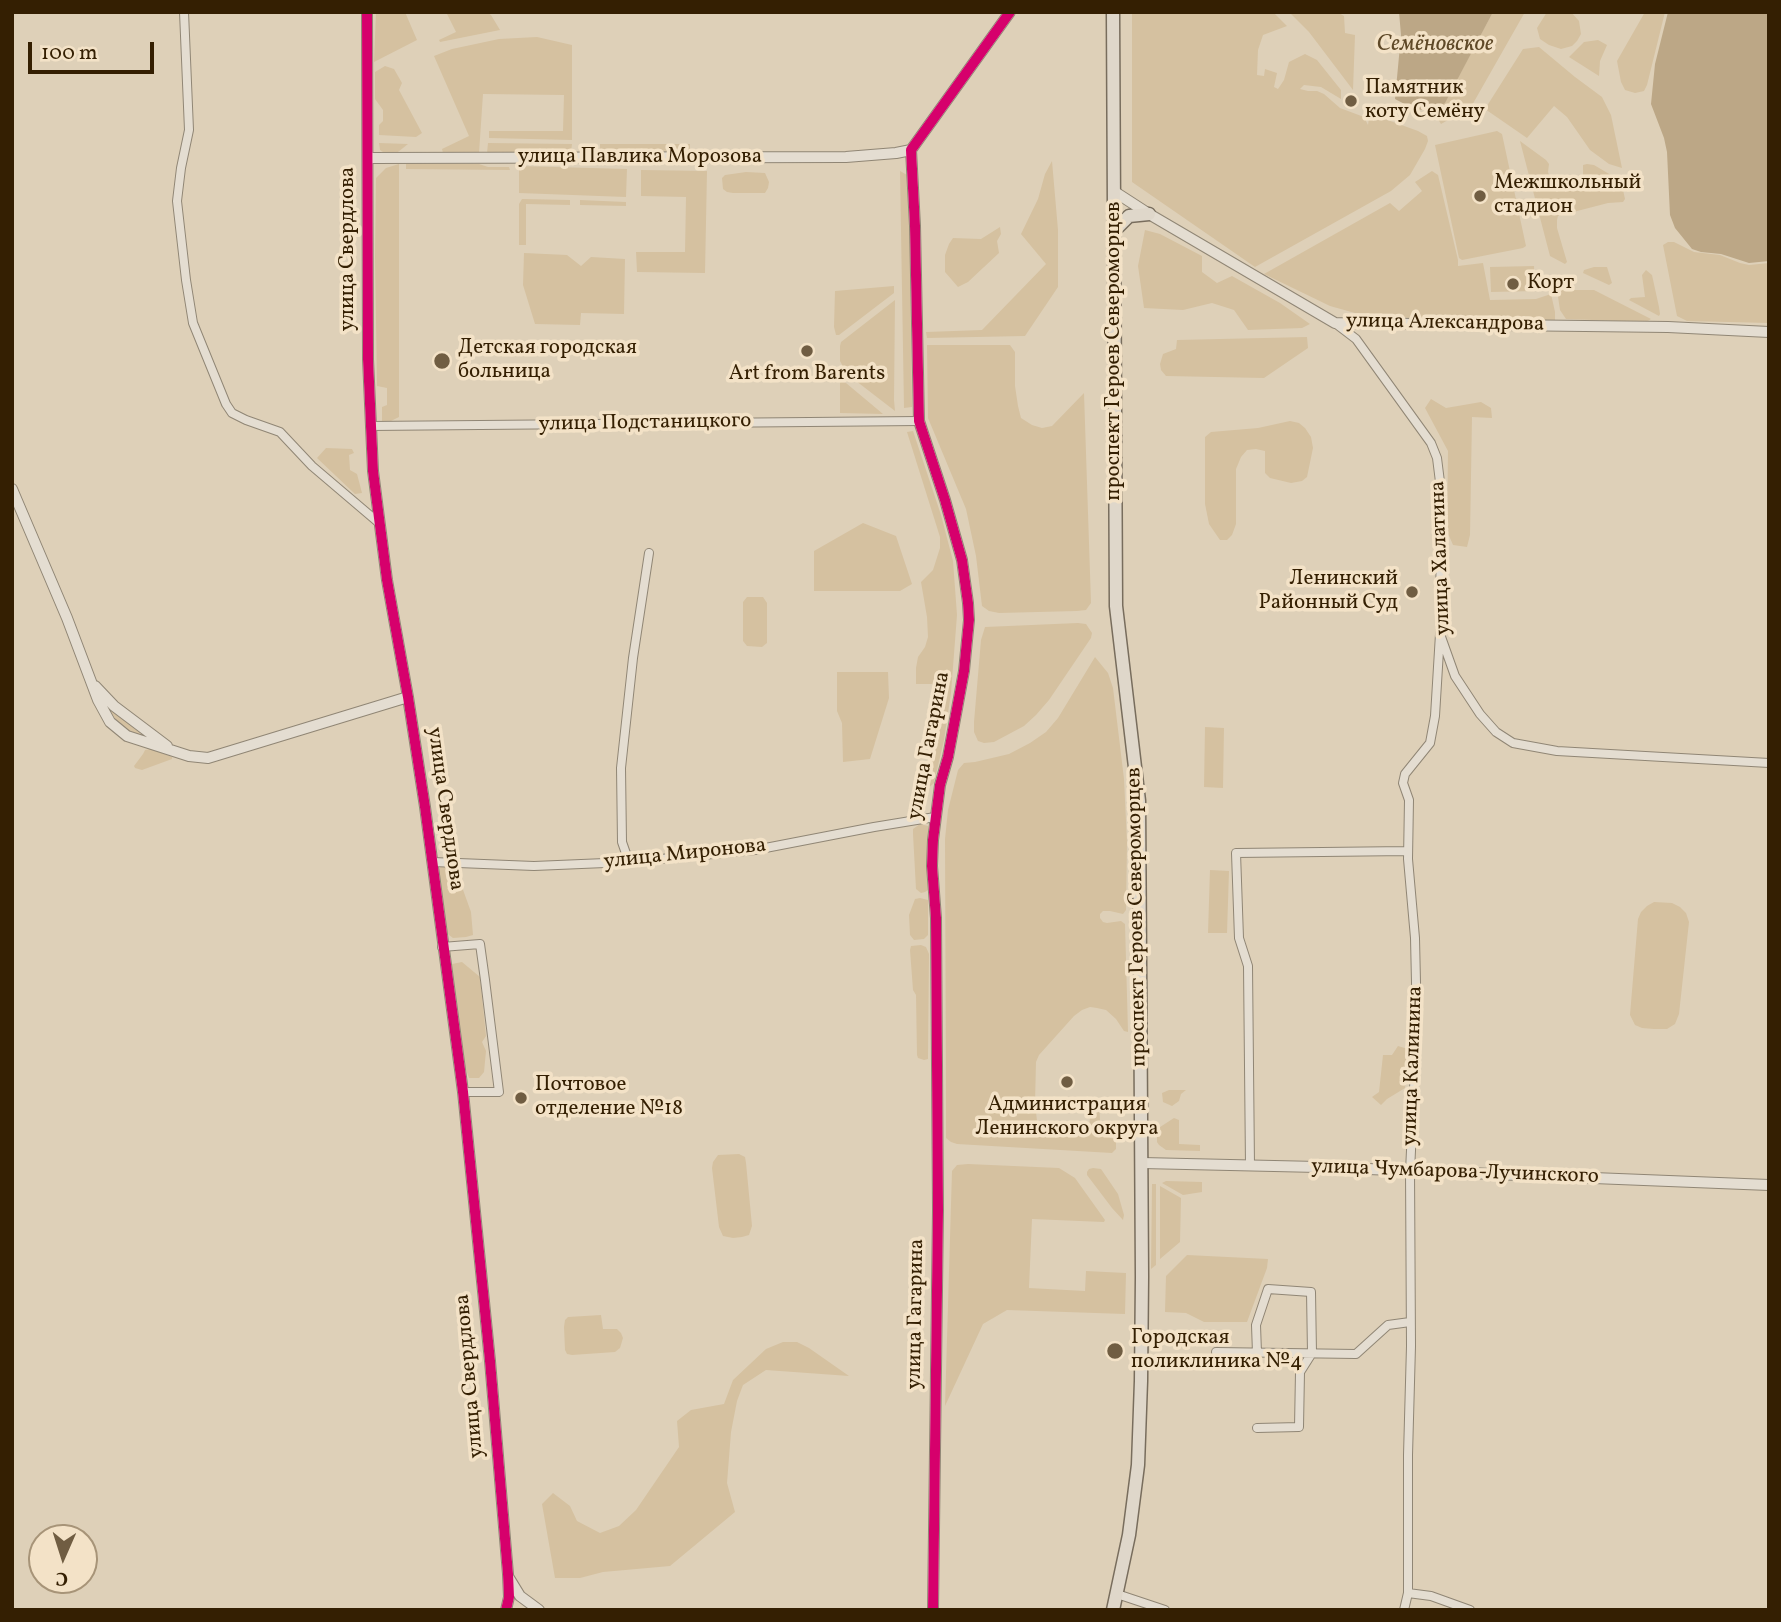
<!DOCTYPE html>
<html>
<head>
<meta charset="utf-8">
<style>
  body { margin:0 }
  #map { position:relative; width:1781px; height:1622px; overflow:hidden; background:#ded0b8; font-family:Vollkorn,serif }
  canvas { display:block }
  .frame { position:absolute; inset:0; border:14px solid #341f02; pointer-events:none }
  .north { position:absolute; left:28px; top:1524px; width:70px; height:70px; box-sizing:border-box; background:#f3e2c7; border:2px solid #a79478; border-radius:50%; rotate:183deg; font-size:19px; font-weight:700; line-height:28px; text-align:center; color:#341f02 }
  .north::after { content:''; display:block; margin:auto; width:24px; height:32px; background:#705d42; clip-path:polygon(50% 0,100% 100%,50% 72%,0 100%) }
  .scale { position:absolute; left:28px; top:42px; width:126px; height:32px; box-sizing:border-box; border:4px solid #341f02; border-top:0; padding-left:9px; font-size:21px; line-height:24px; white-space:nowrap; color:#341f02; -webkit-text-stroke:5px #f3e2c7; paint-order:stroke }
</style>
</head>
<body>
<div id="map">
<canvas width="1781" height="1622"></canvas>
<div class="frame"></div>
<div class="north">С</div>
<div class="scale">100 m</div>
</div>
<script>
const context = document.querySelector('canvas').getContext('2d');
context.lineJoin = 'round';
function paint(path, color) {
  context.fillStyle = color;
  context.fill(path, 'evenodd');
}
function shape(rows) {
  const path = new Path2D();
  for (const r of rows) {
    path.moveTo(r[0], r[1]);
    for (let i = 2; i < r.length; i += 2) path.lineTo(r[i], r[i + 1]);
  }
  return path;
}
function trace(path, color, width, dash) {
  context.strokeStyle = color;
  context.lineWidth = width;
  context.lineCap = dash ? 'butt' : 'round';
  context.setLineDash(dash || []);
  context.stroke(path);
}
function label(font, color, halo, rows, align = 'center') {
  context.font = font + ' Vollkorn,serif';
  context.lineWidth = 7;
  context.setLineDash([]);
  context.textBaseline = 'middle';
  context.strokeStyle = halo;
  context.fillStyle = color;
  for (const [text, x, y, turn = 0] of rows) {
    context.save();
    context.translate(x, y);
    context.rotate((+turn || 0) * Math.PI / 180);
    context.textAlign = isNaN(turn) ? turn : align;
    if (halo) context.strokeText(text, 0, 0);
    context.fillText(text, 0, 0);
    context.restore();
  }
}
paint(shape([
  [376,12,405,12,417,40,374,62],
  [446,12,486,12,491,15,500,30,440,42,439,40,456,32],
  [1132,12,1273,12,1287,26,1263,35,1258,50,1257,75,1264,76,1265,69,1277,73,1274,87,1278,89,1284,80,1289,62,1305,54,1317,60,1341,90,1341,99,1321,87,1304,85,1300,89,1308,91,1317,91,1324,94,1340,108,1364,117,1368,125,1369,118,1382,118,1418,131,1427,136,1428,141,1425,149,1410,175,1391,191,1255,267,1132,182],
  [1289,12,1337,12,1344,16,1345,33,1355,35,1353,90,1309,32],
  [1493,12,1525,12,1471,107,1441,124,1433,111,1445,102],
  [1547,12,1571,12,1579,21,1581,34,1577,41,1572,46,1561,49,1549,45,1540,39,1537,28],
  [1645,12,1665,12,1647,85,1644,91,1635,93,1625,90,1621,82,1617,61],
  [537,37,572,45,572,140,489,138,489,131,563,131,564,95,483,94,479,153,443,153,442,149,469,136,434,56,452,49,499,39],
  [1598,40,1607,45,1600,61,1599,76,1569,57,1584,42],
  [1539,47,1575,77,1602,97,1611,115,1622,168,1609,164,1590,150,1567,117,1554,106,1527,138,1485,109,1523,49],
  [385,66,394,69,402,83,399,90,422,133,416,137,379,135,379,125,383,121,383,110,375,99,375,72],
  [1497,131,1502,134,1526,246,1523,248,1462,260,1459,258,1435,145],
  [1520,141,1546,160,1549,164,1548,172,1551,181,1558,188,1566,190,1575,188,1581,183,1583,177,1583,165,1587,164,1594,165,1621,181,1625,199,1623,202,1608,203,1558,216,1557,220,1557,228,1567,262,1565,264,1550,256],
  [379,143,408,144,398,152,383,152,380,150],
  [488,143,572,144,571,152,487,153],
  [600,144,690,144,690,151,600,150],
  [1052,161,1058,230,1058,287,1025,336,927,338,926,332,982,330,1046,264,1021,234,1038,199,1045,174],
  [399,164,399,417,385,424,382,423,382,407,387,405,387,388,377,386,375,257,376,178,386,168],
  [406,164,479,164,488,167,509,167,510,170,406,169],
  [519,166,627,169,626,197,519,193],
  [641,170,707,171,705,273,637,272,636,252,685,252,686,197,641,196],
  [900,171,909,176,912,407,904,408],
  [1432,171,1438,175,1458,260,1458,266,1483,263,1490,300,1536,299,1551,294,1555,312,1555,321,1410,318,1355,313,1330,306,1264,274,1390,203,1399,211,1422,191,1415,182],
  [746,172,765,173,769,182,768,188,765,193,733,193,727,192,723,189,722,178,725,175],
  [522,199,570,200,570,205,526,204,526,245,519,245,519,204],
  [580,200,626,202,626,206,580,205],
  [1000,227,1001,234,997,241,999,253,968,282,958,287,945,272,945,255,949,244,953,238,981,239],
  [1145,230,1160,234,1202,256,1202,272,1217,283,1232,276,1280,303,1310,324,1302,328,1248,330,1234,310,1212,303,1183,310,1144,308,1138,266],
  [1668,242,1674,242,1694,252,1720,255,1740,263,1749,265,1769,263,1769,323,1687,321,1677,316,1663,245],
  [524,253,567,255,581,266,591,257,625,259,624,314,581,313,580,325,535,324,523,285],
  [1534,266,1535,291,1491,292,1490,267],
  [1594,267,1607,267,1612,283,1609,285,1583,273,1584,270],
  [1646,270,1652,275,1659,307,1660,314,1659,316,1629,300,1631,298,1645,297,1642,275],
  [894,286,894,293,839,335,836,335,834,327,835,291],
  [1557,290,1594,290,1651,319,1646,322,1566,319,1560,310],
  [895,300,894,400,895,411,847,374,840,361,840,346,841,342],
  [1307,337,1308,348,1264,378,1166,376,1161,370,1160,364,1163,354,1176,349,1177,340],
  [927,345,1010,345,1015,352,1015,386,1018,406,1021,418,1032,425,1042,428,1052,426,1084,393,1091,603,1086,610,1077,611,999,613,989,611,982,606,976,556,966,509,928,418],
  [841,381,846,383,883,414,840,413,840,383],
  [1431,399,1446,408,1481,402,1491,408,1492,418,1472,417,1470,535,1467,547,1453,545,1447,531,1448,451,1425,408],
  [1290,421,1299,423,1305,428,1311,437,1313,448,1307,477,1302,481,1291,483,1270,478,1265,473,1265,451,1256,449,1247,450,1241,457,1236,469,1236,524,1232,535,1227,540,1220,540,1209,524,1205,504,1205,437,1211,432,1258,428],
  [913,431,941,515,953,561,957,615,951,693,944,740,934,783,925,791,943,696,940,684,916,684,916,668,918,657,925,647,928,637,927,617,921,582,933,570,940,548,940,537,907,432],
  [326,448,352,449,354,453,349,455,350,470,357,474,362,493,355,494,317,458],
  [863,523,896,536,912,584,900,591,814,591,814,551],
  [747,597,763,597,767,603,767,643,762,647,747,646,743,641,743,602],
  [1078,623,1086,624,1092,633,1091,638,1049,700,1036,715,1024,726,994,742,984,743,978,741,974,732,974,722,981,640,985,627],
  [1095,657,1108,673,1113,688,1124,779,1127,842,1126,910,1123,914,1110,911,1103,911,1100,914,1100,918,1103,922,1107,923,1121,921,1125,924,1128,1032,1124,1031,1116,1019,1106,1010,1097,1008,1090,1007,1082,1010,1074,1016,1039,1055,1036,1062,1035,1104,1038,1129,1044,1134,1088,1136,1092,1099,1099,1099,1100,1121,1110,1138,1116,1139,1116,1149,1112,1153,957,1144,951,1142,946,1138,946,1106,945,839,948,810,958,770,964,763,975,762,1009,754,1030,743,1046,732,1058,718],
  [837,672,888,672,889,698,870,759,843,762,842,723,837,711],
  [108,708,144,736,129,732,118,723],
  [1205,727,1224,728,1223,788,1204,787],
  [150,749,170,756,172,757,172,759,142,770,135,768,134,766,143,754,145,750],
  [920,824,928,826,928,890,925,892,921,893,916,889,913,834,913,829],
  [452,865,459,868,462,887,471,912,473,935,466,937,453,938,445,932,437,877,440,866],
  [1210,870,1229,871,1227,933,1208,933],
  [920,898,928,900,928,935,924,939,914,940,910,935,909,915,915,899],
  [1654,902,1672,903,1680,907,1686,913,1689,922,1679,1014,1675,1024,1667,1029,1654,1029,1642,1028,1635,1025,1630,1015,1638,919,1641,912,1647,906],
  [921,945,926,947,929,954,928,1056,928,1059,924,1060,918,1058,917,1055,916,995,913,990,910,950,911,946],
  [462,962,480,977,486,1036,482,1042,486,1051,484,1072,479,1078,469,1078,463,1061,450,966,452,964],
  [1398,1046,1408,1049,1405,1088,1387,1099,1381,1105,1372,1097,1379,1092,1383,1055,1392,1055],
  [1169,1090,1186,1090,1181,1094,1179,1101,1172,1106,1163,1102,1162,1093],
  [1174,1118,1179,1120,1179,1144,1200,1145,1200,1151,1166,1150,1159,1145,1157,1142,1157,1129],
  [739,1154,745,1157,746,1163,752,1226,749,1235,742,1237,733,1238,723,1236,719,1227,712,1168,713,1162,718,1155],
  [968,1164,1059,1168,1075,1178,1105,1220,1104,1222,1032,1219,1029,1288,1085,1291,1086,1271,1126,1273,1125,1314,1007,1310,983,1324,945,1406,952,1171,957,1165],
  [1093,1168,1101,1169,1118,1194,1124,1215,1123,1220,1112,1208,1087,1175,1087,1172,1089,1169],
  [1166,1181,1202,1182,1202,1192,1183,1195,1162,1183],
  [1152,1184,1156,1184,1156,1265,1151,1269],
  [1160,1186,1181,1198,1180,1242,1160,1259],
  [1187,1255,1268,1259,1267,1268,1247,1322,1204,1322,1186,1313,1165,1312,1166,1276],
  [601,1315,603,1329,617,1329,621,1333,623,1338,620,1348,615,1352,572,1355,567,1354,565,1350,564,1327,565,1320,568,1317],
  [783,1342,797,1342,809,1348,849,1376,766,1370,743,1385,737,1401,731,1432,727,1483,735,1512,670,1566,603,1572,580,1578,555,1578,542,1504,553,1493,570,1506,577,1521,600,1533,619,1526,636,1510,679,1447,677,1421,691,1410,724,1404,733,1380,766,1349]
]), '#d5c1a0');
paint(shape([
  [1399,12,1493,12,1445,103,1433,111,1414,109,1395,99,1401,35],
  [1668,12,1769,12,1769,261,1749,263,1721,254,1701,252,1692,249,1675,228,1670,215,1667,152,1664,138,1651,104,1655,64]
]), '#bca786');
const minor = shape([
  [184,12,189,130,181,168,177,201,186,280,193,323,226,404,232,413,246,420,280,432,312,466,379,523],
  [1335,323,1356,339,1431,443,1437,458,1441,490,1440,634,1455,676,1480,714,1496,732,1513,743,1557,751,1769,763],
  [370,426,919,421],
  [433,862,534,866,629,862,755,850,874,827,935,817],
  [629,862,622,842,621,768,633,658,649,553],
  [442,947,480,944,485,980,499,1092,463,1092],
  [1250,1166,1248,966,1239,938,1236,853,1408,851],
  [1216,1352,1356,1354,1388,1325,1410,1322],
  [1257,1353,1256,1325,1268,1289,1311,1292,1312,1353,1300,1372,1299,1427,1257,1428],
  [1408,1593,1408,1455,1411,1346,1410,1171,1417,1027,1415,938,1408,859,1409,800,1403,783,1405,774,1430,743,1435,716,1440,634],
  [1117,1594,1165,1610],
  [1404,1610,1408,1593,1431,1596,1470,1610]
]);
const tertiary = shape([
  [367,12,368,359,373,471,387,580,408,697,425,807,463,1092,490,1361,508,1574,509,1597,506,1610],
  [368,158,846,157,896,153,911,150],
  [1115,192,1149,214,1335,323,1668,327,1769,332],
  [12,489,67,618,98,700,110,722,127,736,189,756,208,758,408,697],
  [95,686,114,706,167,746],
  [1142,1163,1318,1167,1769,1185],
  [509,1578,520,1596,539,1610],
  [933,1610,938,1210,936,918,932,866,933,840,940,785,948,757,964,671,969,620,968,603,962,560,945,500,919,421,915,226,911,150,1010,12]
]);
const primary = shape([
  [1113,12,1116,606,1139,801,1142,1277,1141,1381,1138,1465,1129,1535,1113,1610],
  [1115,230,1129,216,1149,214]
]);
trace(minor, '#908675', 10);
trace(tertiary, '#908675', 12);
trace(primary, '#786d5d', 15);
trace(minor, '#e4ddd1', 8);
trace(tertiary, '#e4ddd1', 10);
trace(primary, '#dfd7ca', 12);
trace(shape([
  [367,12,368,359,373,471,387,580,408,697,425,807,463,1092,490,1361,508,1574,509,1597,506,1610],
  [933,1610,938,1210,936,918,932,866,933,840,940,785,948,757,964,671,969,620,968,603,962,560,945,500,919,421,915,226,911,150,1010,12]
]), '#d6006c', 10);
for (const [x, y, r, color] of [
  [1351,101,7,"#705d42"],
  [1480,196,7,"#705d42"],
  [1513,284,7,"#705d42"],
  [807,351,7,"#705d42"],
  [442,361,9,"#705d42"],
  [1412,592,7,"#705d42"],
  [1067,1082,7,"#705d42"],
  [521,1098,7,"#705d42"],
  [1115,1351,9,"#705d42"]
]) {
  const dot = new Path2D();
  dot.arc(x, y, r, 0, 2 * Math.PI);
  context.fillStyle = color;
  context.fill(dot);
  trace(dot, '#f3e2c7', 2.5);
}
label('21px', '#341f02', '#f3e2c7', [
  ["Памятник",1365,89],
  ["коту Семёну",1365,113],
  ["Межшкольный",1494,184],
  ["стадион",1494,208],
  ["Корт",1527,284],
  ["Детская городская",458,349],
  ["больница",458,373],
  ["Art from Barents",807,375,"center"],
  ["Ленинский",1398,580,"right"],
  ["Районный Суд",1398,604,"right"],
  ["Почтовое",535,1086],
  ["отделение №18",535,1110],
  ["Администрация",1067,1106,"center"],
  ["Ленинского округа",1067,1130,"center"],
  ["Городская",1131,1339],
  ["поликлиника №4",1131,1363]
], 'left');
label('21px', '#341f02', '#f3e2c7', [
  ["улица Павлика Морозова",640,158],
  ["улица Свердлова",349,249,-90],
  ["улица Александрова",1445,324,1],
  ["проспект Героев Североморцев",1115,351,-90],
  ["улица Подстаницкого",645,424,-1],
  ["улица Халатина",1442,558,-92],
  ["улица Гагарина",930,746,-79],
  ["улица Свердлова",444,809,82],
  ["улица Миронова",685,855,-6],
  ["проспект Героев Североморцев",1138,917,-91],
  ["улица Калинина",1414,1066,-88],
  ["улица Чумбарова-Лучинского",1455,1173,2],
  ["улица Гагарина",917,1314,-89],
  ["улица Свердлова",471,1376,-95]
]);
label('italic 23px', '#5f4928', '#f3e2c7', [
  ["Семёновское",1435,46]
]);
</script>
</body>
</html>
